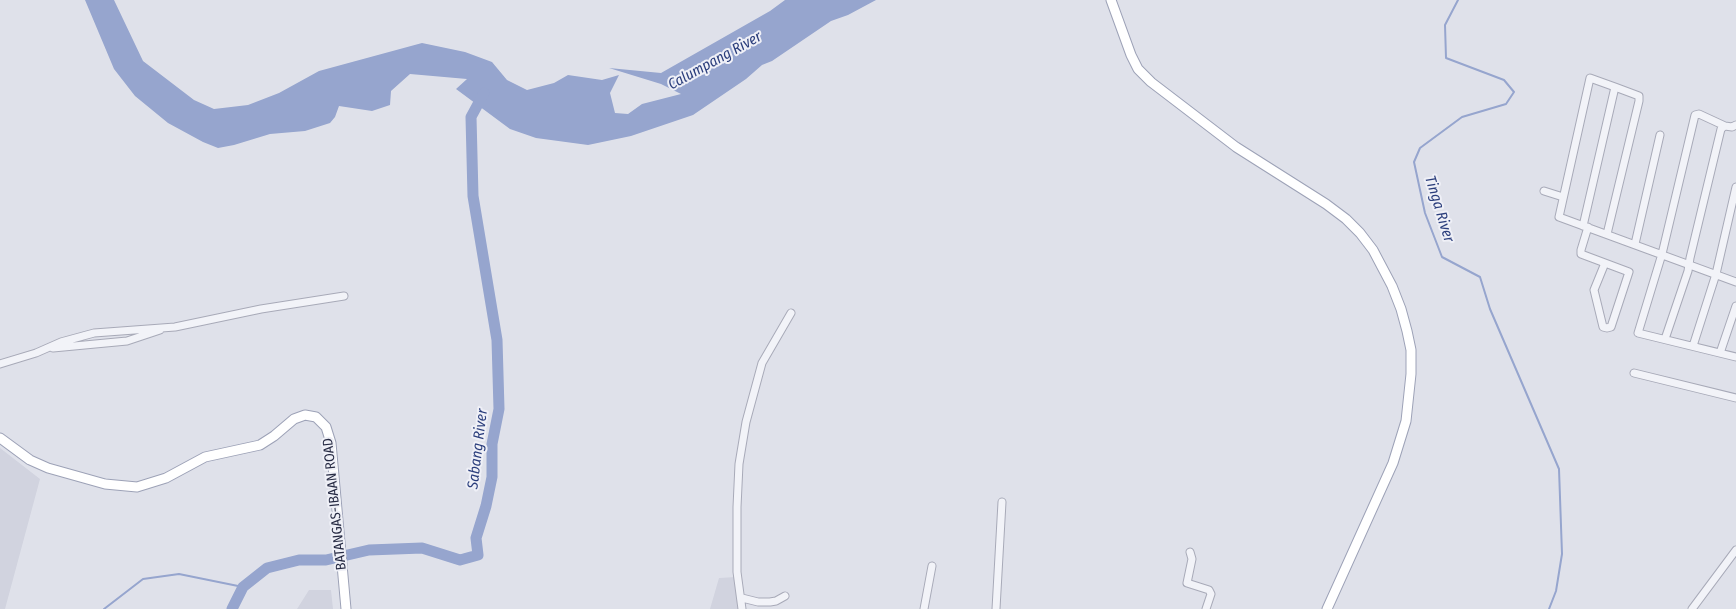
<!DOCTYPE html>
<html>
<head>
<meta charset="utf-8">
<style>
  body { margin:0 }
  canvas { display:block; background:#dfe1ea }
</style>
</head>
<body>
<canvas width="1736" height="609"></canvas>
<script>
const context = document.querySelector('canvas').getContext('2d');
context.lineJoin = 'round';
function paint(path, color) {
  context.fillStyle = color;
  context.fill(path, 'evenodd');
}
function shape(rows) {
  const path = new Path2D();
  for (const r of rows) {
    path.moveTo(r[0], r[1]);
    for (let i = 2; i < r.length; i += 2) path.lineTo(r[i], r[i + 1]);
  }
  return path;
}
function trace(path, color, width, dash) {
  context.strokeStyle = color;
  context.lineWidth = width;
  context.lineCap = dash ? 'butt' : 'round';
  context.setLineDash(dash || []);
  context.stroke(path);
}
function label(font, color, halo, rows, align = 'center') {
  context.font = font + ' "Fira Sans Condensed",sans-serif';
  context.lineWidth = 4;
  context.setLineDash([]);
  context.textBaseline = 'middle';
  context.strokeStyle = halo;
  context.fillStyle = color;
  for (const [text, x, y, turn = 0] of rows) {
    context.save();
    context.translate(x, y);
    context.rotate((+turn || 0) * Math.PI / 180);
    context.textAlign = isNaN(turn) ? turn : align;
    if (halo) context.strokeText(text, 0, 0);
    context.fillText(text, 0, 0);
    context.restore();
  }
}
paint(shape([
  [0,448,40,479,5,609,0,609],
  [736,577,740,609,710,609,719,578],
  [309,590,331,590,333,609,297,609]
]), '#d1d3df');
paint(shape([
  [85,0,114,0,143,61,194,100,214,109,248,105,279,93,319,71,422,43,465,52,492,62,507,80,527,90,554,83,568,75,602,80,619,75,610,93,615,113,628,114,642,104,681,94,661,84,609,68,661,73,770,11,785,0,876,0,848,15,831,21,772,61,762,65,746,79,693,115,631,136,588,145,536,138,510,129,456,89,467,79,410,74,391,91,390,105,372,111,339,106,335,117,330,123,305,131,270,134,234,145,218,148,203,142,168,123,135,96,114,69]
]), '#96a5ce');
trace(shape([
  [1458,0,1445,25,1446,58,1504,80,1514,92,1506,104,1462,117,1420,148,1414,162,1425,213,1442,257,1480,277,1490,309,1559,469,1562,554,1556,591,1549,609],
  [104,609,143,579,179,574,243,587]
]), '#96a5ce', 2);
trace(shape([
  [232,609,243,587,267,568,299,560,326,560,369,550,422,548,460,560,478,555,476,538,486,506,492,477,492,444,499,409,497,340,473,196,471,117,484,93]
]), '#96a5ce', 11);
const minor = shape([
  [1725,126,1699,114,1695,115,1662,254,1638,333,1736,357],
  [1544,191,1563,197],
  [1583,226,1615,87,1590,78,1559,217,1736,282],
  [1588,227,1581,250,1581,254,1629,272,1611,327,1607,328,1603,327,1594,290,1605,263],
  [1607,234,1639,101,1639,96,1615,87],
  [1635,244,1660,135],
  [1665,339,1688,271,1690,258,1721,129,1725,126,1732,127,1736,125],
  [1693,346,1716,274,1736,187],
  [53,348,127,341,160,330],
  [1720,353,1736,306],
  [0,364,36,353,61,342,94,333,175,327,261,309,344,296],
  [1634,373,1736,398],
  [1190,552,1192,559,1187,583,1209,590,1211,594,1206,609],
  [742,598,758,602,770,602,776,601,785,596],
  [742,609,737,572,737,507,739,464,746,422,762,363,791,313],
  [924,609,932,566],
  [996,609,1002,502],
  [1692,609,1736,550]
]);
const major = shape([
  [1111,0,1131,55,1138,69,1151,82,1236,147,1326,204,1346,219,1360,233,1373,250,1392,286,1401,309,1407,331,1411,350,1411,374,1406,421,1393,463,1327,609],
  [0,438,30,460,48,468,105,484,137,487,166,478,205,457,260,445,274,436,294,419,305,415,316,417,326,427,331,443,346,609]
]);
trace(minor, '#a8aab8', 9);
trace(major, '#9da2b7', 11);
trace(minor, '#f2f3f8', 7);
trace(major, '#fff', 9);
label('14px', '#262a43', '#eff0f7', [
  ["BATANGAS-IBAAN ROAD",335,504,-96]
]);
label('italic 15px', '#2b3e7c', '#eff0f7', [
  ["Calumpang River",715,61,-29],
  ["Tinga River",1439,209,73],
  ["Sabang River",478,449,-83]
]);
</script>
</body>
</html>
